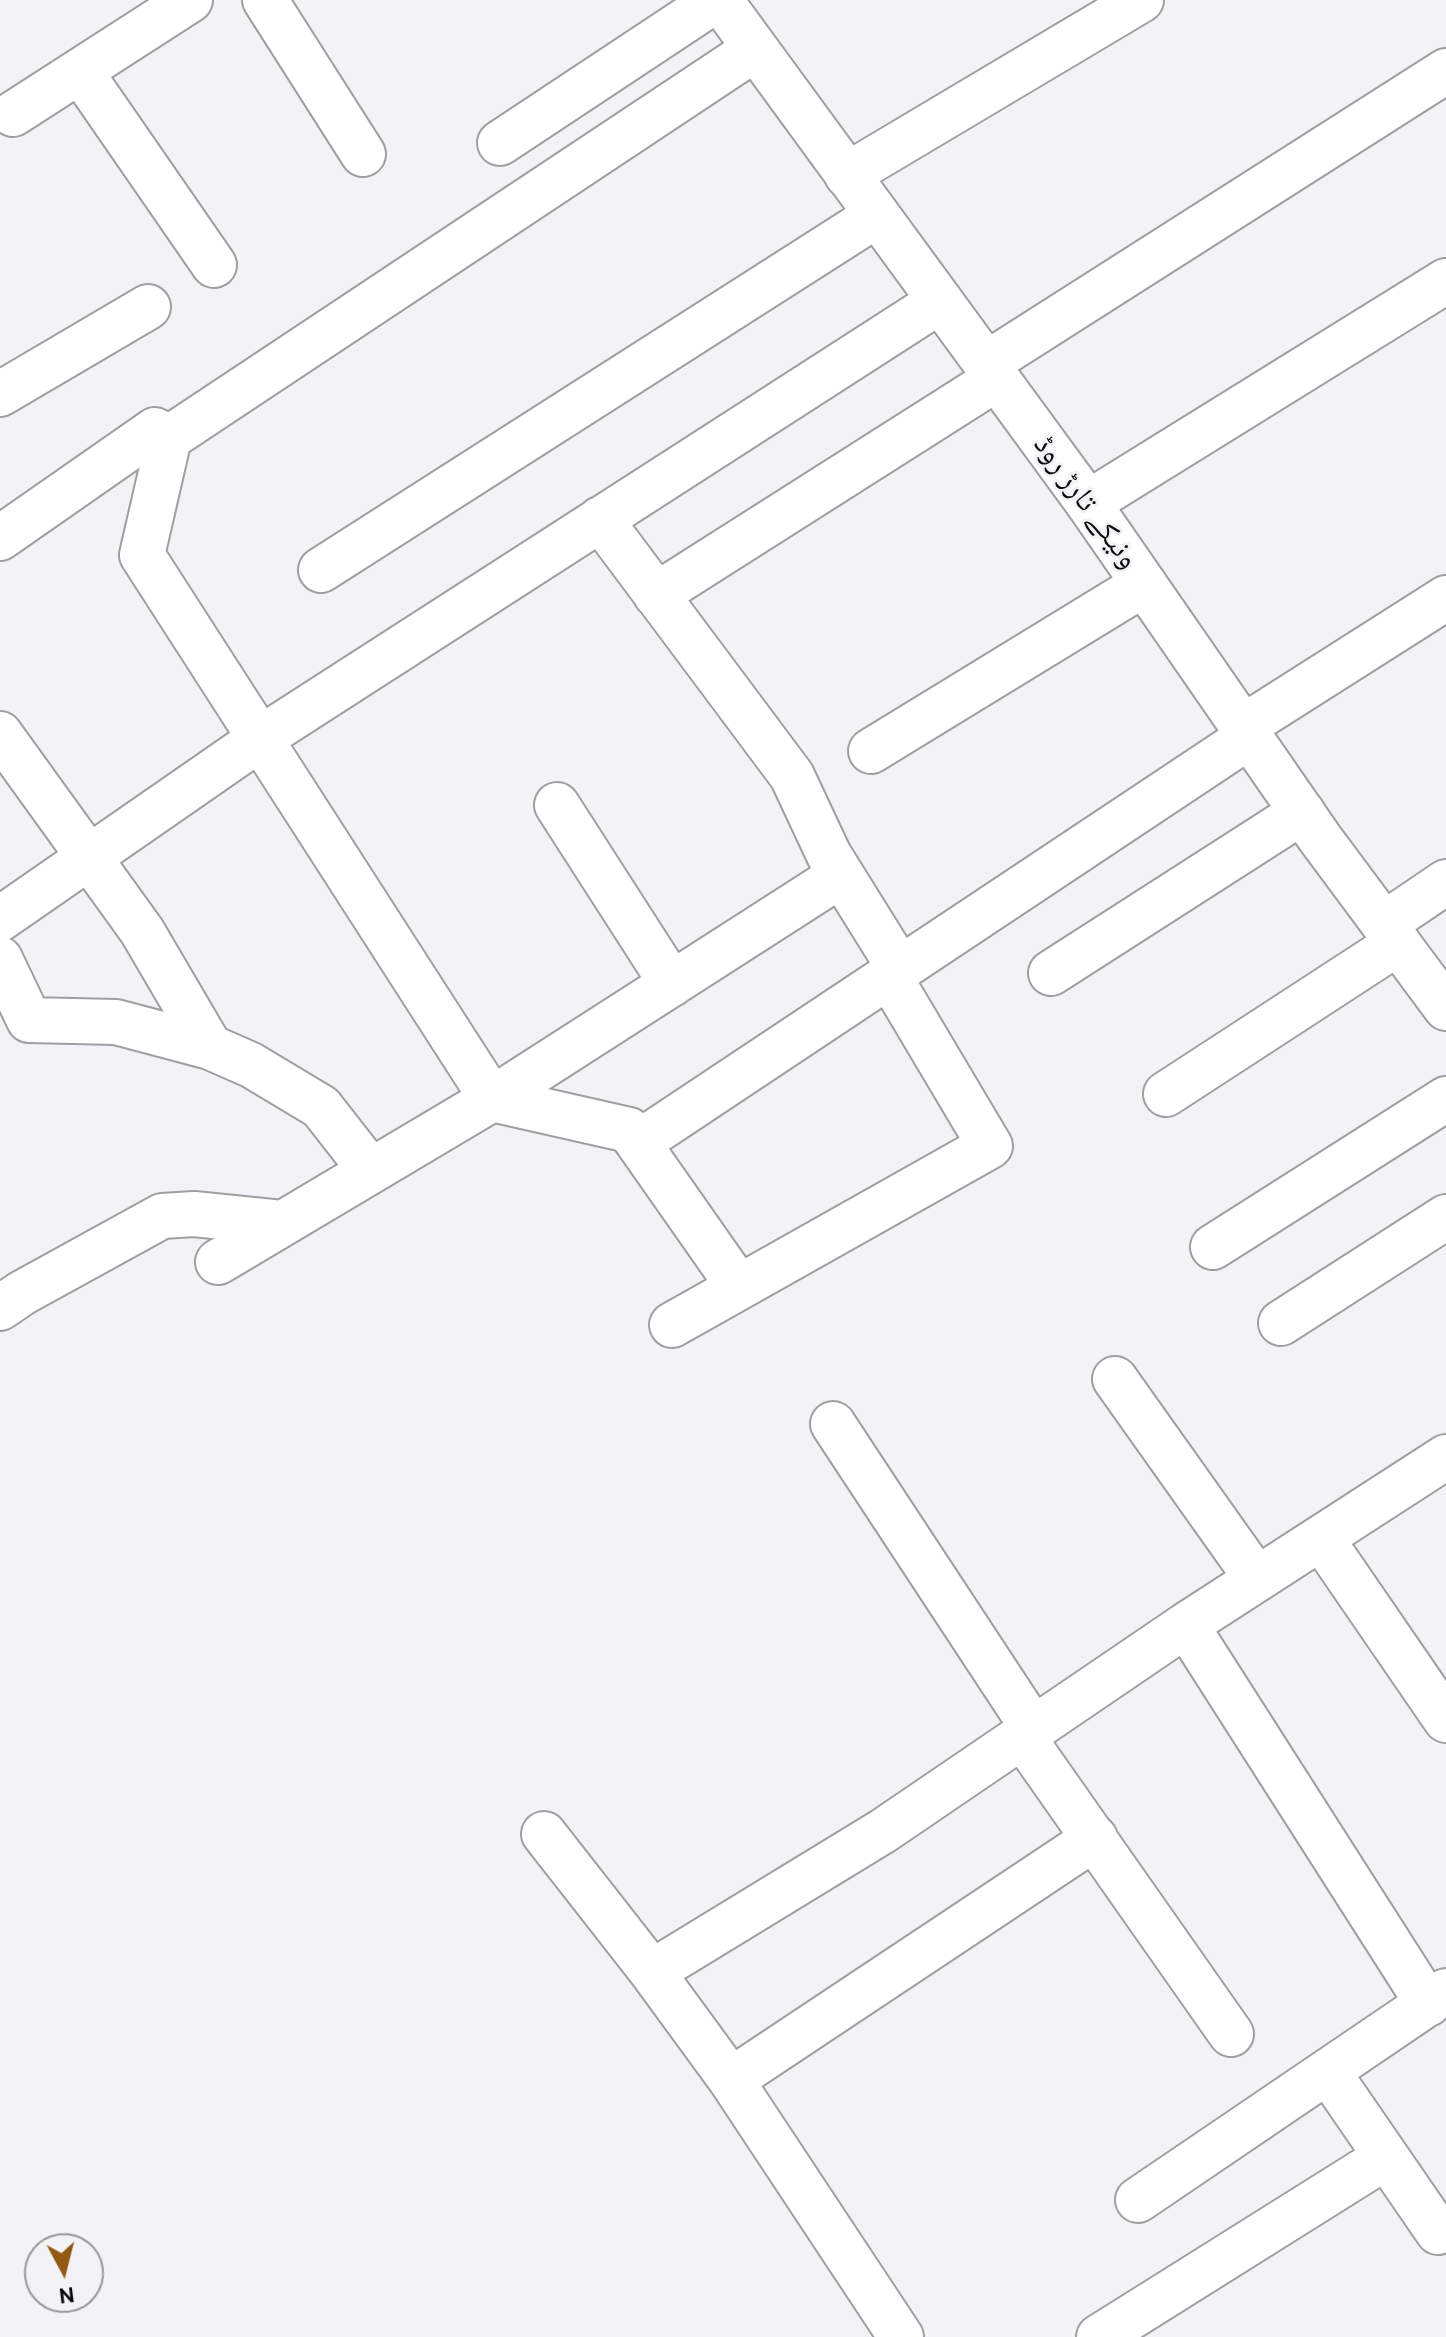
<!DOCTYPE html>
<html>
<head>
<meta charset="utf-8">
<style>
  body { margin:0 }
  #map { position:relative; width:1446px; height:2337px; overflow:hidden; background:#f3f3f7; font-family:Cabin,sans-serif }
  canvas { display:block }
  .north { position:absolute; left:24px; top:2233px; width:80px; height:80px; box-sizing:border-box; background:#f3f3f7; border:2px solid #979799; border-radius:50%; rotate:173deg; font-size:22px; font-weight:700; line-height:32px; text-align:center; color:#0c0c0d }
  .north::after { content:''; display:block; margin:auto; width:28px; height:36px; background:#925814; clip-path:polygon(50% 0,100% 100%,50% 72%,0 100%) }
</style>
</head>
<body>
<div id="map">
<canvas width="1446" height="2337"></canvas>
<div class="north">N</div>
</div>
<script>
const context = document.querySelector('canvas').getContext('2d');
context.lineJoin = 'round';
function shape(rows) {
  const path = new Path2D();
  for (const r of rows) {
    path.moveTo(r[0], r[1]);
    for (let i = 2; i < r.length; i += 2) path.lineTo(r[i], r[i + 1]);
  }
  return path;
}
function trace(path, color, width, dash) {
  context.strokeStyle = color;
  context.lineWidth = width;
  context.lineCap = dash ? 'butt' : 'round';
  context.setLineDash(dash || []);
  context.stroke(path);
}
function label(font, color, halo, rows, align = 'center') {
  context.font = font + ' Cabin,"Noto Naskh Arabic",sans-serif';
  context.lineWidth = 6;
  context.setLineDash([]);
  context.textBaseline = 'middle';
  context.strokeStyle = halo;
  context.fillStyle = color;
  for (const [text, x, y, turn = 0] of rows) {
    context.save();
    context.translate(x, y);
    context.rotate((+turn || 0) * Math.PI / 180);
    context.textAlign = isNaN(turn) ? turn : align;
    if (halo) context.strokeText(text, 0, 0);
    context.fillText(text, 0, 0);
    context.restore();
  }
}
const minor = shape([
  [265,0,363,154],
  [80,71,214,265],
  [13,114,190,0],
  [500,143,716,0],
  [847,175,1141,0],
  [986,364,1446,71],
  [0,394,148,307],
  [169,438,142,555,492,1099,841,875],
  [1088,503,1446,281],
  [600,519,792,776,829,855,900,969],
  [0,538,155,430,169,438,755,49],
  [321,570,877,215],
  [656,595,996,379],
  [1243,727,1446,598],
  [0,734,142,931,210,1047],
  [871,751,1144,584],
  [557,805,672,984],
  [0,919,261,738,940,301],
  [1384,924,1446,882],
  [0,959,29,1020,116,1022,210,1047,251,1065,321,1107,371,1171],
  [1051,973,1302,812],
  [1166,1094,1398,943],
  [638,1143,1250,736],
  [1213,1247,1446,1099],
  [218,1262,492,1099,629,1130,739,1287],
  [0,1308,22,1293,162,1216,194,1214,282,1223],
  [1281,1323,1446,1217],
  [672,1325,990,1146,889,976],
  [1115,1379,1257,1579],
  [833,1424,1033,1728],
  [1321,1538,1446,1720],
  [1186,1625,1428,2004],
  [1022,1736,1231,2034],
  [544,1834,652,1972,731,2080,901,2337],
  [652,1972,883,1831,1186,1625,1446,1457],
  [1328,2072,1438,2232],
  [731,2080,1095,1838],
  [1138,2200,1446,1991],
  [1099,2337,1386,2157]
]);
const major = shape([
  [720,0,1088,503,1319,837,1446,1008]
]);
trace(minor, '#9f9fa2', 48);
trace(major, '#9f9fa2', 48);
trace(minor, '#fff', 44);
trace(major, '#fff', 44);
label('30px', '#0c0c0d', '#f3f3f7', [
  ["ونیکے تارڑ روڈ",1086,502,54]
]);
</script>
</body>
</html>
